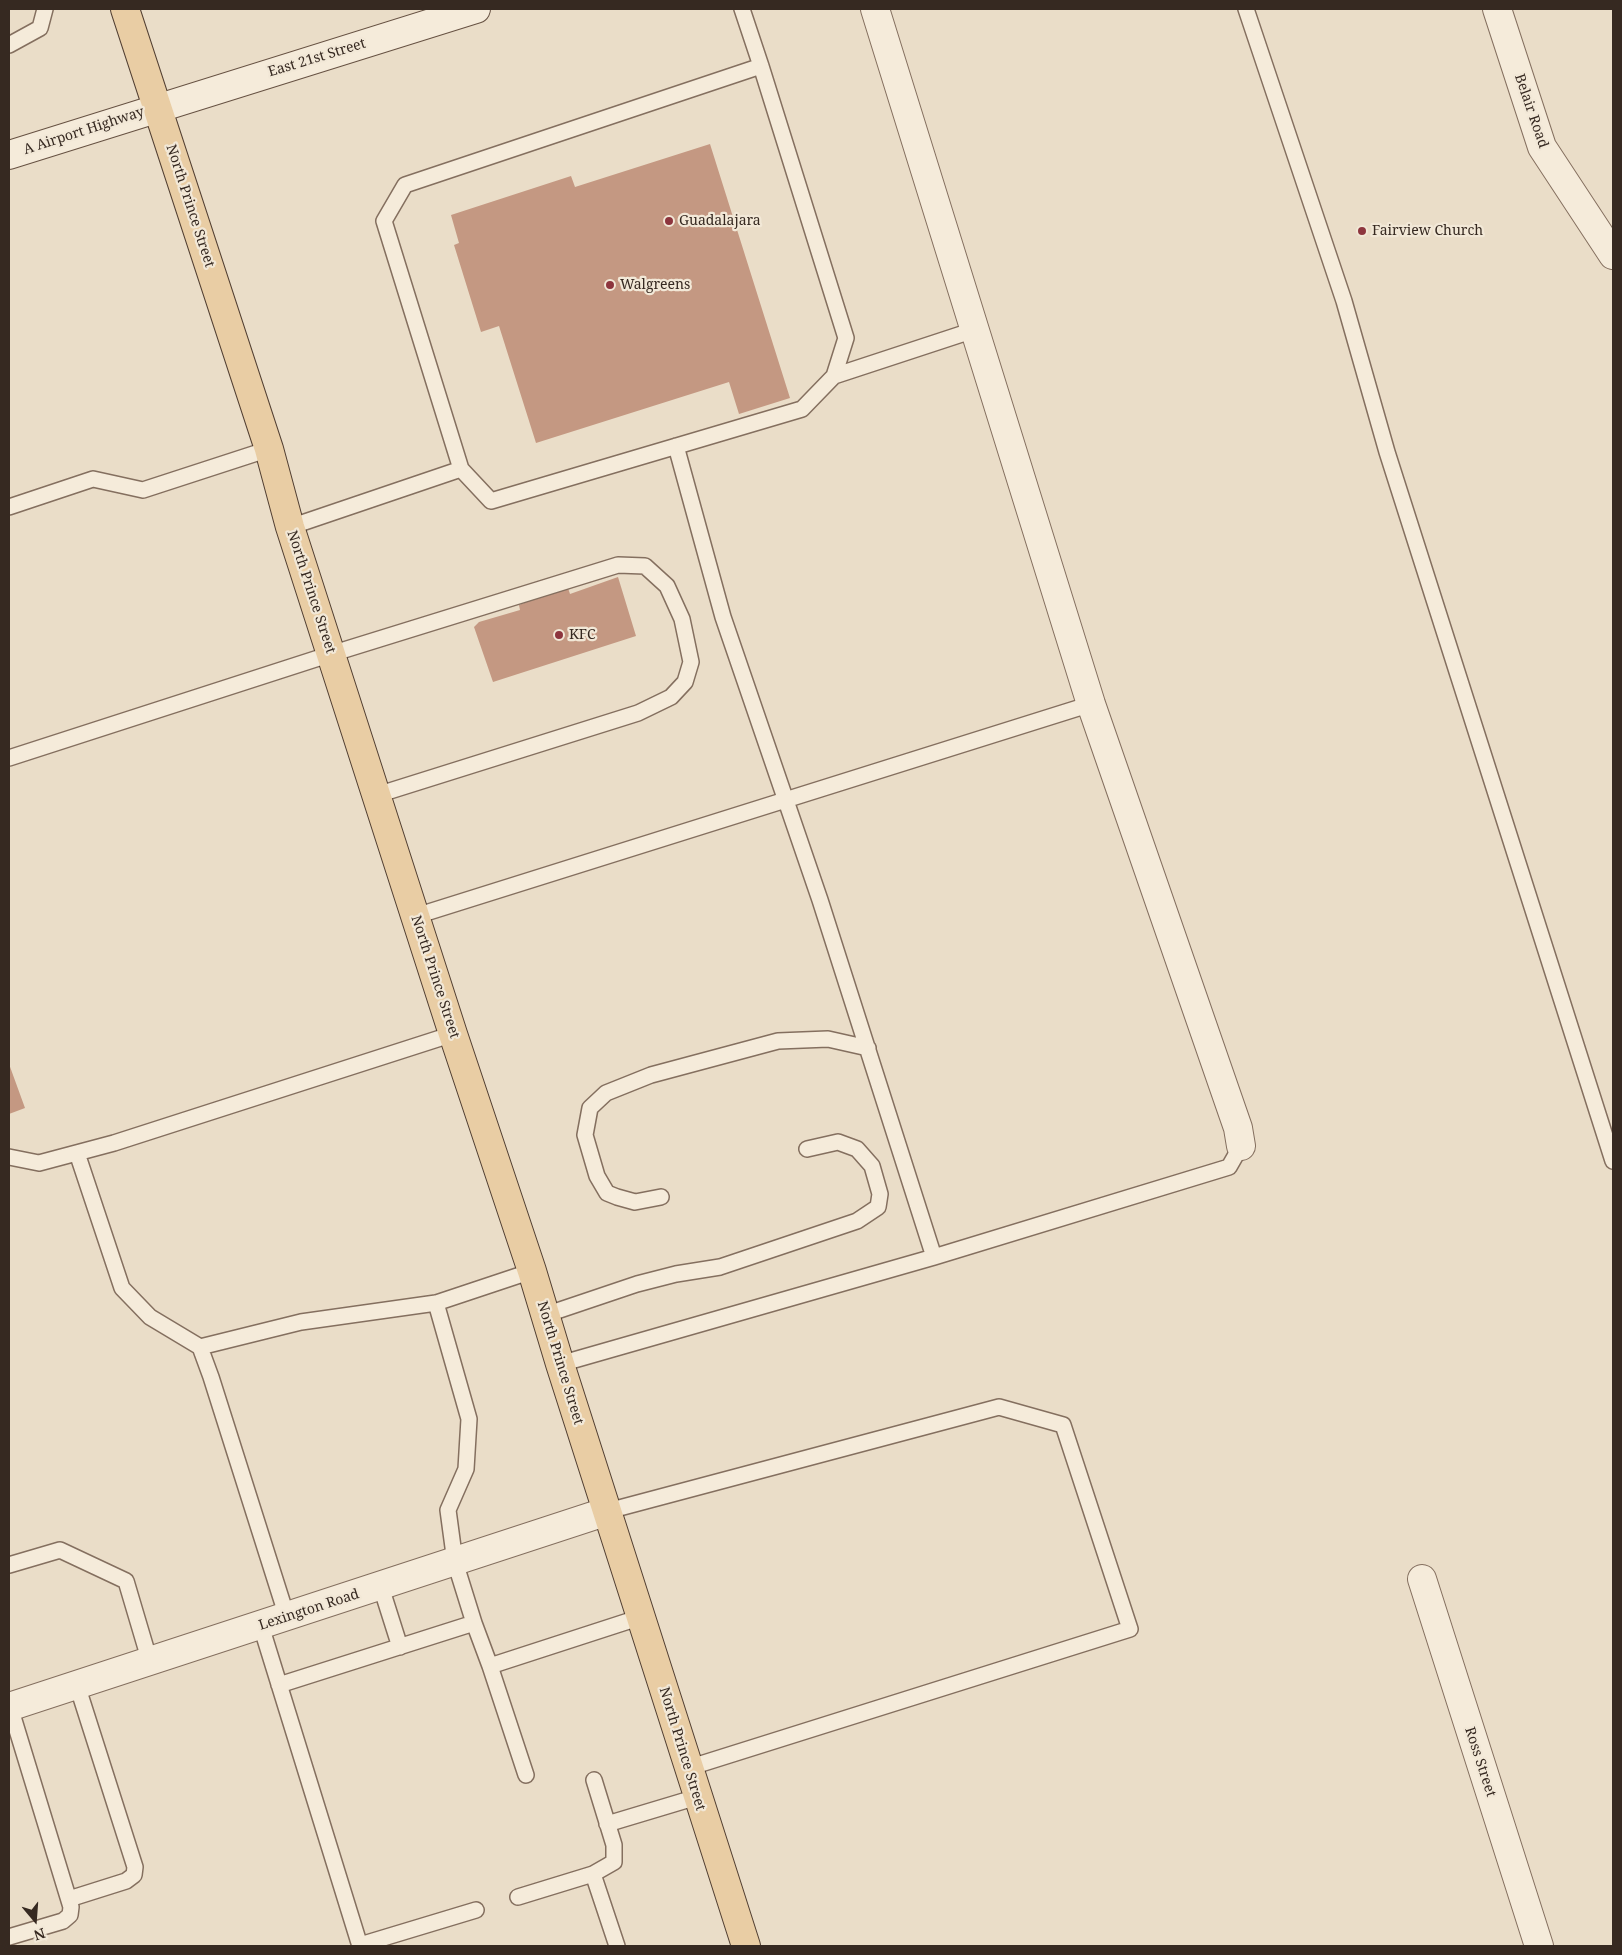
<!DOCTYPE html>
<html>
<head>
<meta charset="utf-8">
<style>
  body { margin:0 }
  #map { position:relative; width:1622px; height:1955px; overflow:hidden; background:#eaddc8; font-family:"Noto Serif",serif }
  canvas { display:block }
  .frame { position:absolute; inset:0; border:10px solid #362921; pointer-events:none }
  .north { position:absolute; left:10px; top:1895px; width:50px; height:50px; -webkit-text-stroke:4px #f2e8d7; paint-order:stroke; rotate:162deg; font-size:14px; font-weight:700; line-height:20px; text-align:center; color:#362921 }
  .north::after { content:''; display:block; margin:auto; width:18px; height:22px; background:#362921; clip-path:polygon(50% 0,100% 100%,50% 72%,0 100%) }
</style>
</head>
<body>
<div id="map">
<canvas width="1622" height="1955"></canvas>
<div class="frame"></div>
<div class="north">N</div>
</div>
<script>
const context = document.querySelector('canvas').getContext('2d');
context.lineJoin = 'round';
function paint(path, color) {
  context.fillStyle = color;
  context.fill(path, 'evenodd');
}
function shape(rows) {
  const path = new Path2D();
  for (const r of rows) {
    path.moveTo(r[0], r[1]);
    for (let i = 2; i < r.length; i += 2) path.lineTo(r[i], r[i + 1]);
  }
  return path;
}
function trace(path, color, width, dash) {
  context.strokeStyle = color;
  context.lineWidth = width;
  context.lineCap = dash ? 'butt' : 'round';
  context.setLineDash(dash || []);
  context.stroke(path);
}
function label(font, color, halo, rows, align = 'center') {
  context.font = font + ' "Noto Serif",serif';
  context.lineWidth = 4.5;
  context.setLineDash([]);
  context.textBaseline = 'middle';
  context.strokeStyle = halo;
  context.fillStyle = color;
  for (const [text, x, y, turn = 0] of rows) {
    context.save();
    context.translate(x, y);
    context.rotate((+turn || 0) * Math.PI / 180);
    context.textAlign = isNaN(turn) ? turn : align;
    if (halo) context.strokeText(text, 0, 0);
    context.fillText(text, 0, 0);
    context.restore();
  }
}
paint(shape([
  [710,144,790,398,739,414,729,382,536,443,499,326,481,332,454,245,459,243,451,215,571,176,575,187],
  [618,577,636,636,493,682,474,627,479,622,520,610,519,605,524,603,523,600,567,585,570,594],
  [9,1064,25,1108,9,1114]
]), '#c49882');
const lane = shape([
  [742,9,761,66,846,338,834,376,802,409,491,501,461,469,384,221,405,185,761,66],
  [1246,9,1344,301,1387,452,1613,1161],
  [9,45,40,28,45,9],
  [834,376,974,330],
  [676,446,723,617,820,900,934,1257],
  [9,507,93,479,143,490,269,449],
  [290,527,461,469],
  [9,758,331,654,618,565,645,566,667,586,682,619,691,662,685,682,671,697,638,713,377,795],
  [416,916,1091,704],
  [77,1153,122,1288,150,1317,200,1347,211,1377,287,1617],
  [9,1157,39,1163,114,1143,453,1034],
  [661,1197,635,1202,617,1197,607,1193,597,1176,585,1135,590,1108,606,1093,651,1075,778,1041,828,1039,868,1048],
  [436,1303,469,1419,466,1469,448,1510,455,1562,474,1623],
  [545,1315,637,1284,676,1274,720,1267,857,1221,878,1207,880,1194,872,1166,857,1149,838,1142,807,1149],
  [200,1347,301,1322,436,1303,532,1271],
  [560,1364,934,1257,1229,1167,1241,1146],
  [608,1511,999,1407,1063,1425,1130,1629,688,1768],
  [9,1565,60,1550,126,1581,150,1662],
  [381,1587,400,1647],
  [261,1626,360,1946],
  [279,1685,474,1623,490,1666],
  [526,1775,490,1666,641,1617],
  [607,1824,697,1797],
  [593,1874,617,1946],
  [518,1897,593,1874,614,1862,614,1845,594,1780],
  [69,1899,126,1881,134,1875,135,1867,77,1685],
  [9,1937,63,1921,70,1915,71,1907,10,1707],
  [360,1945,476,1910]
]);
const street = shape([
  [875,9,1091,704,1238,1128,1241,1146],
  [1497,9,1542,147,1613,255],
  [1422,1579,1539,1946],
  [9,1707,608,1511]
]);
const secondary = shape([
  [9,155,476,9]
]);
const primary = shape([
  [125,9,269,449,290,527,453,1034,532,1271,560,1364,746,1946]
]);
trace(lane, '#846f5f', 18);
trace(street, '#846f5f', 30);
trace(secondary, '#665142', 30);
trace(primary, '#523f32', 30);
trace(lane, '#f5ebda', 15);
trace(street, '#f5ebda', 28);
trace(secondary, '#f5ebda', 28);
trace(primary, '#e9cda4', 28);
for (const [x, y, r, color] of [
  [669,221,5,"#8d353d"],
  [1362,231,5,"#8d353d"],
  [610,285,5,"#8d353d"],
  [559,635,5,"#8d353d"]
]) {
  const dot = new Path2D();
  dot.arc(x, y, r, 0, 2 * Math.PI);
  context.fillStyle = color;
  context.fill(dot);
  trace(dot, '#f2e8d7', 2);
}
label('14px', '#362921', '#f2e8d7', [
  ["East 21st Street",317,58,-17],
  ["Belair Road",1531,111,71],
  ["A Airport Highway",84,131,-18],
  ["North Prince Street",190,206,72],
  ["North Prince Street",311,592,72],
  ["North Prince Street",435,977,72],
  ["North Prince Street",560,1363,73],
  ["Lexington Road",309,1610,-18],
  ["North Prince Street",682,1749,73],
  ["Ross Street",1480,1762,72]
]);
label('14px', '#362921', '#f2e8d7', [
  ["Guadalajara",679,221],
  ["Fairview Church",1372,231],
  ["Walgreens",620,285],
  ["KFC",569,635]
], 'left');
</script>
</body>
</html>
